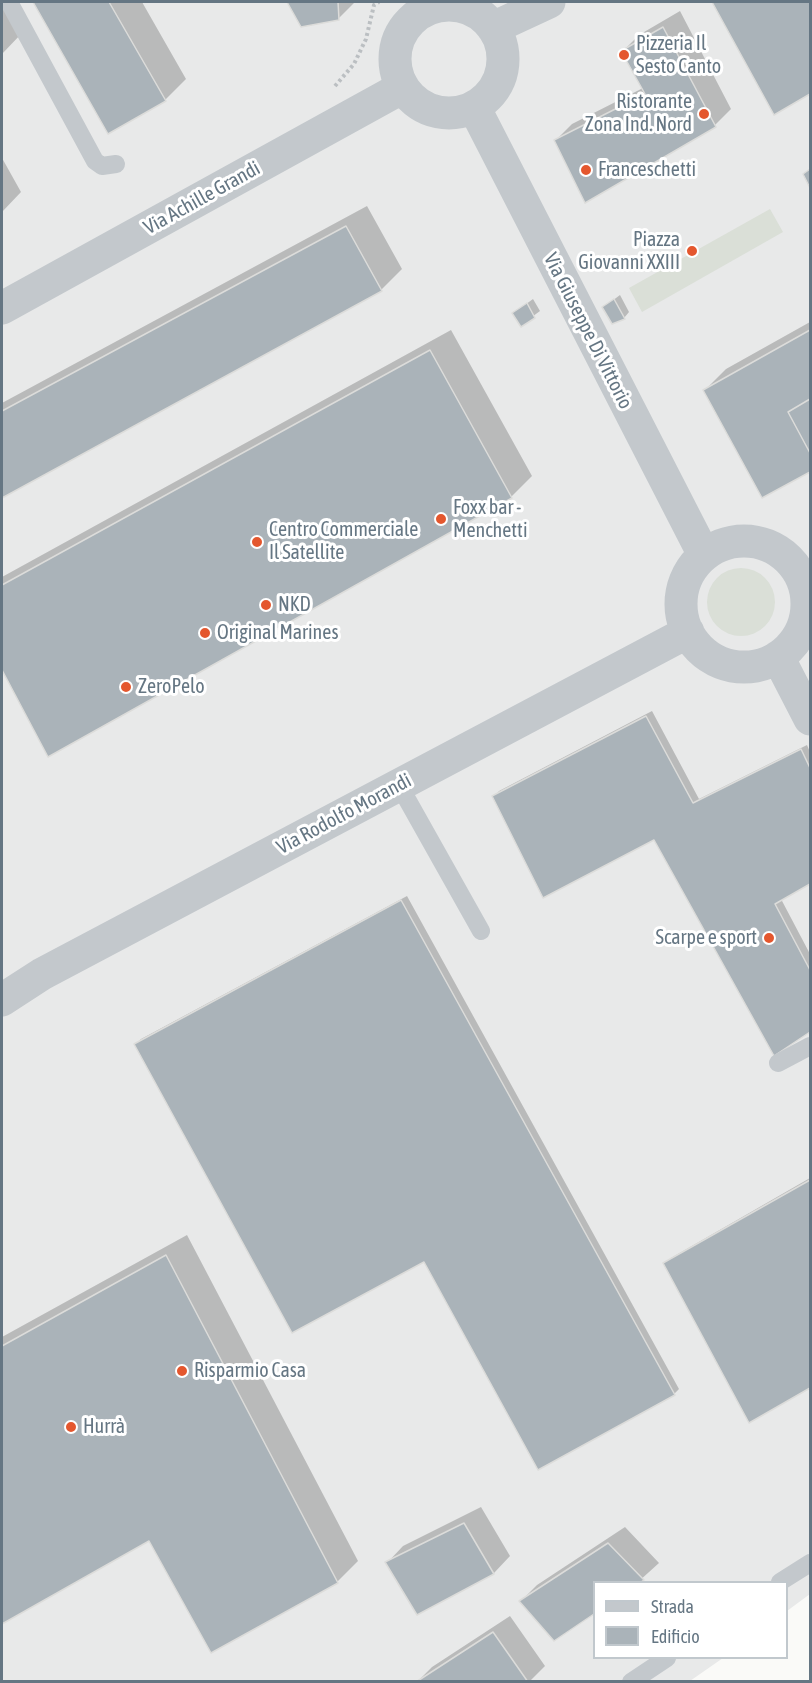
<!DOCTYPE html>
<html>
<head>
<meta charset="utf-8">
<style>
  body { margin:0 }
  #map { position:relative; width:812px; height:1683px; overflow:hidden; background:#fafaf8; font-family:"Asap Condensed",sans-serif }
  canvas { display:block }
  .frame { position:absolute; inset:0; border:3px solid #657683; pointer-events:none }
  .legend { position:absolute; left:593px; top:1581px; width:195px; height:78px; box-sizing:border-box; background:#fff; border:2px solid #c1c8cd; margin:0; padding:8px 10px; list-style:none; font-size:18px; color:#657683 }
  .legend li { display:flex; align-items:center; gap:12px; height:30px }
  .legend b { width:30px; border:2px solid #c1c8cd }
</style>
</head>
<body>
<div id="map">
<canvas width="812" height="1683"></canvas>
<div class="frame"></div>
<ul class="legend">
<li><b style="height:8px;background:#c3c8cc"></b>Strada</li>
<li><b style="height:16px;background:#aab3b9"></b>Edificio</li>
</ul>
</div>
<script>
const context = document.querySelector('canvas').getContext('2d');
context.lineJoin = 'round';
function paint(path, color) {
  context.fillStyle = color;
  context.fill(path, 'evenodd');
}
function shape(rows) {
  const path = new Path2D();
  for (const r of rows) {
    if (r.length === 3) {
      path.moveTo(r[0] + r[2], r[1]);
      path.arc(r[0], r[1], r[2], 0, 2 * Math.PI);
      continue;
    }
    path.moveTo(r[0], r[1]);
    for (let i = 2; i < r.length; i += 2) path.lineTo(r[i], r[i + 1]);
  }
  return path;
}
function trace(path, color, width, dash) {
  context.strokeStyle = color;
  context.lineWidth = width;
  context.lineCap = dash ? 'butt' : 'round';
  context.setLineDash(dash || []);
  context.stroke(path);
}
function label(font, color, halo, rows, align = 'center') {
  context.font = font + ' "Asap Condensed",sans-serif';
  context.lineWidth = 6;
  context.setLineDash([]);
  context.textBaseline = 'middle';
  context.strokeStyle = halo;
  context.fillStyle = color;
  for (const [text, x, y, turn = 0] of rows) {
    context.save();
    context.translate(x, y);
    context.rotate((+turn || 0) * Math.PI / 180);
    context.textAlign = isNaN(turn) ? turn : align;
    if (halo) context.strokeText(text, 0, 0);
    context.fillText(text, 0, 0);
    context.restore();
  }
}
paint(shape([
  [2,2,810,2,810,1594,787,1611,786,1582,594,1582,594,1658,723,1658,690,1681,2,1682]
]), '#e8e9e9');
paint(shape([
  [770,209,783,232,642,312,629,288],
  [741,602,34]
]), '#dadfd7');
paint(shape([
  [2,2,22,33,2,54],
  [34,2,142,2,186,79,165,100,108,132],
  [289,2,355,2,338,19,302,25],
  [714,2,810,2,810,92,775,113],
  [680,11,731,109,715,125,556,140,572,124,643,88,623,51,639,35],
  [2,158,21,192,2,212],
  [367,206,402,269,381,290,2,496,2,403],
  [620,295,629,312,624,318,604,307],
  [533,299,540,311,521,325,514,313],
  [810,322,810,470,763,496,705,390,726,369],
  [451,330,532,476,511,497,48,754,2,667,2,577],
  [652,711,699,799,807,745,810,752,810,883,781,899,810,954,810,1030,774,1053,654,838,494,797,499,791],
  [407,896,679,1389,674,1394,136,1044,141,1039],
  [810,1178,810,1387,750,1421,665,1264,671,1258],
  [187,1235,358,1561,337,1582,149,1538,2,1622,2,1337],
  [481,1507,510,1556,494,1573,417,1613,387,1563,403,1546],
  [625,1527,659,1563,638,1582,594,1582,594,1612,554,1639,521,1601,537,1585],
  [510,1616,545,1666,529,1682,417,1682,432,1667]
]), '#0003');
const building = shape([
  [33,2,109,2,166,101,108,134,33,2],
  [287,2,338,2,339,20,301,27,287,2],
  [712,2,810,2,810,94,774,115,712,2],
  [663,27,716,127,585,203,554,140,645,94,621,51,663,27],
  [810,169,810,188,803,174,810,169],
  [346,226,382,291,2,498,2,411,346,226],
  [614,299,625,319,612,324,602,307,614,299],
  [527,303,535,318,521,327,512,313,527,303],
  [810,330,810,399,788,412,810,453,810,472,762,498,703,390,810,330],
  [430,350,512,498,48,757,2,670,2,585,430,350],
  [810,399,810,453,788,412,810,399],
  [646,716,693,803,801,749,810,768,810,884,775,904,810,970,810,1032,774,1056,654,840,543,898,492,796,646,716],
  [401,900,675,1395,538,1470,424,1262,292,1333,134,1044,401,900],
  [810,1180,810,1388,749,1423,663,1263,810,1180],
  [166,1255,338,1583,211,1653,149,1541,2,1624,2,1346,166,1255],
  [464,1523,494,1574,417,1615,385,1562,464,1523],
  [608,1543,644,1580,641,1582,594,1582,594,1614,554,1641,519,1601,608,1543],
  [493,1632,528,1682,416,1682,493,1632]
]);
paint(building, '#aab3b9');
trace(building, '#dcdcda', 1.5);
trace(shape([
  [335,86,354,64,366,39,374,5,379,2]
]), '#bbbfc2', 4, [3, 3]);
trace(shape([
  [9,2,95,161,102,166,116,164],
  [399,785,481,931],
  [778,1063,810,1046],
  [780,1582,810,1563],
  [631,1682,667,1658]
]), '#c3c8cc', 18);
trace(shape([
  [449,59,54],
  [493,28,549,2],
  [474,107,704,555],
  [2,308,403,87],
  [744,604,63],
  [778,657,810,719],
  [2,1000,42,974,688,632]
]), '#c3c8cc', 33);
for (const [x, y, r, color] of [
  [624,55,6,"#e4572e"],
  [704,114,6,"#e4572e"],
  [586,170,6,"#e4572e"],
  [692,251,6,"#e4572e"],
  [441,519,6,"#e4572e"],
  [257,542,6,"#e4572e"],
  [266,605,6,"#e4572e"],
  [205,633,6,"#e4572e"],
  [126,687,6,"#e4572e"],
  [769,938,6,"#e4572e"],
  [182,1371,6,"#e4572e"],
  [71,1427,6,"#e4572e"]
]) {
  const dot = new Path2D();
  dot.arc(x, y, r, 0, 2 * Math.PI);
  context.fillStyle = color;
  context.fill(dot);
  trace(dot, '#fff', 2);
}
label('20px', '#657683', '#fff', [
  ["Pizzeria Il",636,44],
  ["Sesto Canto",636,67],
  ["Ristorante",692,102,"right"],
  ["Zona Ind. Nord",692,125,"right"],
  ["Franceschetti",598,170],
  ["Piazza",680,240,"right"],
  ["Giovanni XXIII",680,263,"right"],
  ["Foxx bar -",453,508],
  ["Menchetti",453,531],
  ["Centro Commerciale",269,530],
  ["Il Satellite",269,553],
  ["NKD",278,605],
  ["Original Marines",217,633],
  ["ZeroPelo",138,687],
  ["Scarpe e sport",757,938,"right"],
  ["Risparmio Casa",194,1371],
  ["Hurrà",83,1427]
], 'left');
label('20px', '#657683', '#fff', [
  ["Via Achille Grandi",202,198,-29],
  ["Via Giuseppe Di Vittorio",588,331,63],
  ["Via Rodolfo Morandi",344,814,-28]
]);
</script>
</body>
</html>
